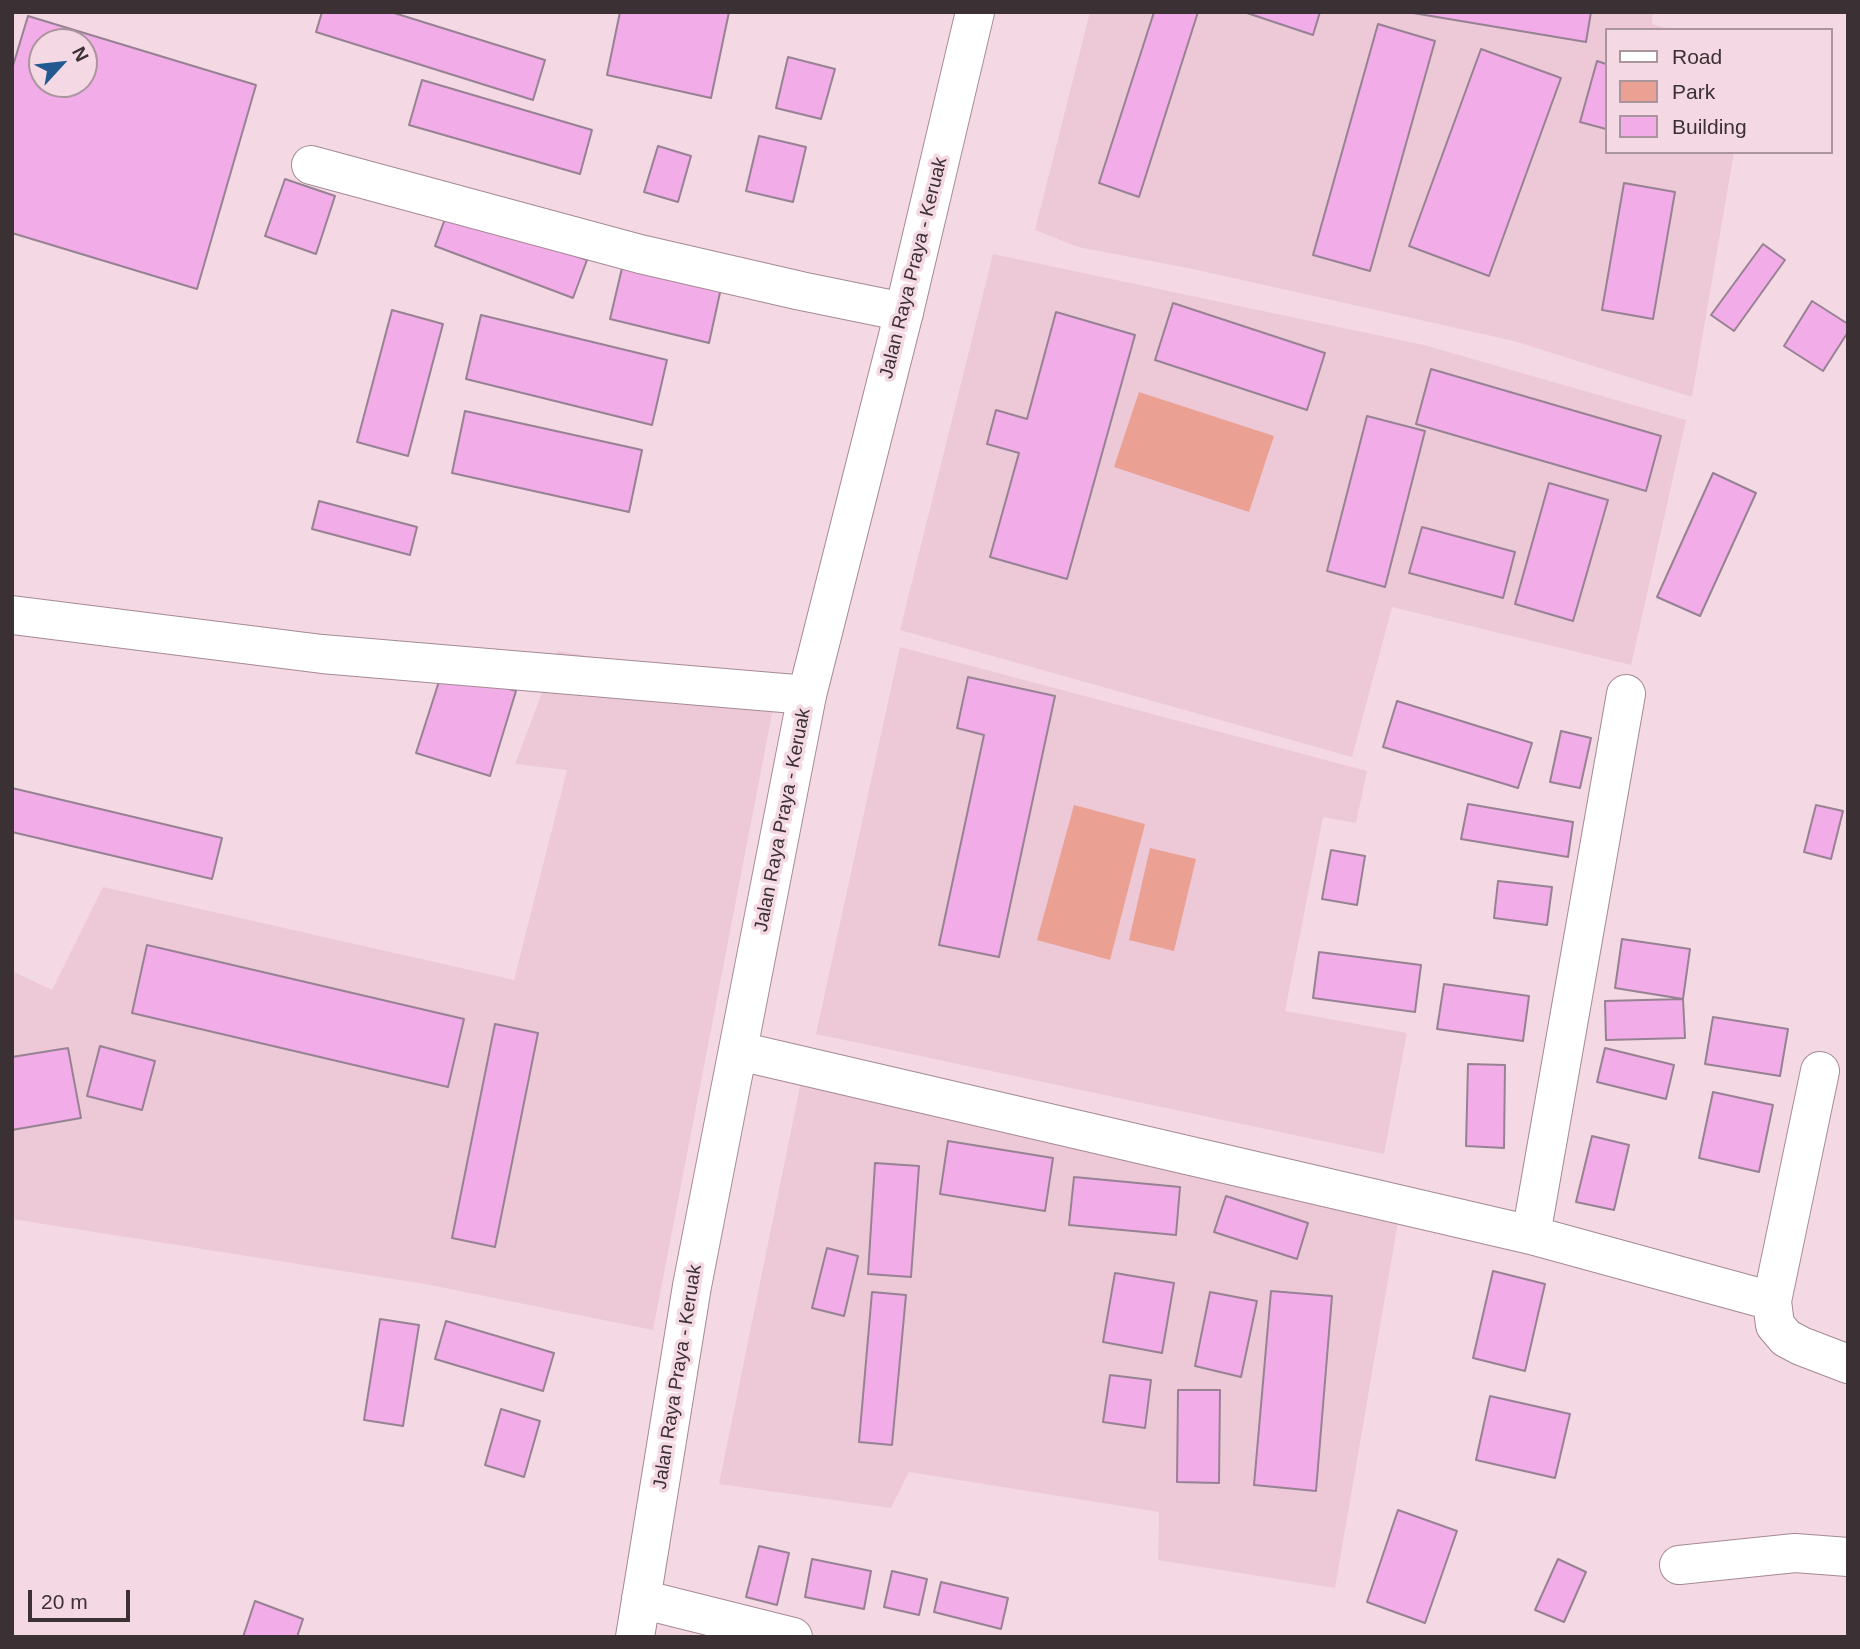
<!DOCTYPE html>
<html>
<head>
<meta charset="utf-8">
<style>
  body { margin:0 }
  #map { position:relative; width:1860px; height:1649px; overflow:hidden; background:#f4d8e3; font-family:Arial,sans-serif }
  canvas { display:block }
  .frame { position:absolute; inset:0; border:14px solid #3b3034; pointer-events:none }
  .legend { position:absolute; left:1605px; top:28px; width:228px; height:126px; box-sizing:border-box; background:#f4d8e3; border:2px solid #aa959d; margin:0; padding:9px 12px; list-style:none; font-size:21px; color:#3b3034 }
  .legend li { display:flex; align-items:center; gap:14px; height:35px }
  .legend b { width:35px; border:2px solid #aa959d }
  .north { position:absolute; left:28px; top:28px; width:70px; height:70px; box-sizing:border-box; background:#f4d8e3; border:2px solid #aa959d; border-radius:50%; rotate:63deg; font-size:19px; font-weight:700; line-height:28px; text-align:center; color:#3b3034 }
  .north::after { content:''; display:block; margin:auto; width:24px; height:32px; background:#225991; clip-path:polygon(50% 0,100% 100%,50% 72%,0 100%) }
  .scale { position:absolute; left:28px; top:1590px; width:102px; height:32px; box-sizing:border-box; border:4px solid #3b3034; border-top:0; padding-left:9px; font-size:21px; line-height:24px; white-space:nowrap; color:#3b3034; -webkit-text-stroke:5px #f4d8e3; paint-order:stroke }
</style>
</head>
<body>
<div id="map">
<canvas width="1860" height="1649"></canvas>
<div class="frame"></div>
<ul class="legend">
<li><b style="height:9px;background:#fff"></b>Road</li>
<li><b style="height:19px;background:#eaa193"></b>Park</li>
<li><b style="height:19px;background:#f2ace8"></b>Building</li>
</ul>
<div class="north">N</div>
<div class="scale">20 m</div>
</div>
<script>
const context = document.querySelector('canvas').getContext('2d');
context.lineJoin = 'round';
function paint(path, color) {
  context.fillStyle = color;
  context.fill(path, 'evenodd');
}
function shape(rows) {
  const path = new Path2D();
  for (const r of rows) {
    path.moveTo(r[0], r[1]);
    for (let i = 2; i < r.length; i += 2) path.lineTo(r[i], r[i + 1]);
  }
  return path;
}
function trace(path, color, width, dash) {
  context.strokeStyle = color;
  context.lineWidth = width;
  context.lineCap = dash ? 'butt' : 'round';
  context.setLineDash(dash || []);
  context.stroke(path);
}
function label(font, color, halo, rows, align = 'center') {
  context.font = font + ' Arial,sans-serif';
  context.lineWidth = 7;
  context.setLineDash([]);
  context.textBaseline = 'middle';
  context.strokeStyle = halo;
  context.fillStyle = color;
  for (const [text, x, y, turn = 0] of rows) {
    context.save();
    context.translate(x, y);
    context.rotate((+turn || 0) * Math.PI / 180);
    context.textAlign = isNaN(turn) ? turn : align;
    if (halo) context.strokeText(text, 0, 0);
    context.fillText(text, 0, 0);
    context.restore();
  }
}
paint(shape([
  [1090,12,1653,12,1652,24,1671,30,1606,30,1606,152,1734,152,1692,397,1514,341,1193,269,1078,247,1035,230],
  [993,254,1424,345,1686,420,1631,665,1392,607,1352,757,900,630],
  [900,647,1367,771,1356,823,1323,817,1285,1011,1407,1033,1384,1154,816,1034],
  [558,651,777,688,653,1330,425,1284,12,1219,12,971,52,990,103,887,514,980,567,770,515,764],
  [805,1062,1401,1204,1335,1588,1158,1560,1159,1512,909,1472,891,1508,719,1484]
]), '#edc9d7');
paint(shape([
  [1139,392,1274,436,1249,512,1114,467],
  [1074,805,1145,824,1110,960,1037,940],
  [1150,848,1196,859,1174,951,1129,940]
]), '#eaa193');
const building = shape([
  [322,12,391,12,545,60,533,100,316,32,322,12],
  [620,12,729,12,711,98,607,75,620,12],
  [1154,12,1198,12,1139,197,1099,183,1154,12],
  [1244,12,1320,12,1313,35,1244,12],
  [1407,12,1591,12,1586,42,1407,12],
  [28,16,256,85,197,289,12,233,12,69,28,16],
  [42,42,84,42,84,84,42,84,42,42],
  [1378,24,1435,41,1370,271,1313,255,1378,24],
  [1481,49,1561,78,1489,276,1409,246,1481,49],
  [788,57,835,69,821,119,776,108,788,57],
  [1597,61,1606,64,1606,129,1580,122,1597,61],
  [422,80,592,130,580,174,409,125,422,80],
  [759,136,806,147,793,202,746,191,759,136],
  [658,146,691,156,678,202,644,192,658,146],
  [285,179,335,196,316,254,265,236,285,179],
  [1624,183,1675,192,1653,319,1602,310,1624,183],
  [449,208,587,260,573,298,435,246,449,208],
  [1763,244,1785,260,1734,331,1711,315,1763,244],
  [623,264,721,288,709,343,610,319,623,264],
  [1812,301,1848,324,1848,332,1823,371,1784,346,1812,301],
  [1173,303,1325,353,1307,410,1155,360,1173,303],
  [392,310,443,324,408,456,357,442,392,310],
  [1056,312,1135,335,1067,579,990,557,1019,453,987,444,996,410,1027,419,1056,312],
  [481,315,667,360,652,425,466,379,481,315],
  [1431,369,1661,436,1646,491,1416,424,1431,369],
  [465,411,642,450,629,512,452,473,465,411],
  [1367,416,1425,431,1385,587,1327,571,1367,416],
  [1713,473,1756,493,1700,616,1657,597,1713,473],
  [1549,483,1608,500,1573,621,1515,604,1549,483],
  [319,501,417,527,410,555,312,529,319,501],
  [1422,527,1515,552,1503,598,1409,573,1422,527],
  [443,669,516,691,490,776,416,753,443,669],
  [968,677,1055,696,999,957,939,945,984,735,957,728,968,677],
  [1397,701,1532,743,1518,788,1383,747,1397,701],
  [1561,731,1591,738,1580,788,1550,782,1561,731],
  [12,788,222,838,212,879,12,832,12,788],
  [1468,804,1573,822,1568,857,1461,839,1468,804],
  [1816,805,1843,811,1831,859,1804,852,1816,805],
  [1331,850,1365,856,1357,905,1322,899,1331,850],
  [1498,881,1552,887,1547,925,1494,918,1498,881],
  [1622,939,1690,949,1683,999,1615,988,1622,939],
  [147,945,464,1019,448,1087,132,1013,147,945],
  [1319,952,1421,965,1415,1012,1313,998,1319,952],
  [1444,984,1529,996,1523,1041,1437,1029,1444,984],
  [1683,999,1685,1038,1606,1040,1605,1001,1683,999],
  [1713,1017,1788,1029,1780,1076,1705,1064,1713,1017],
  [495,1024,538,1033,495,1247,452,1238,495,1024],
  [100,1046,155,1061,142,1110,87,1096,100,1046],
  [68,1048,81,1118,12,1130,12,1057,68,1048],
  [1605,1048,1674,1065,1666,1099,1597,1082,1605,1048],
  [1468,1064,1505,1065,1504,1148,1466,1146,1468,1064],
  [1713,1092,1773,1105,1759,1172,1699,1158,1713,1092],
  [1592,1136,1629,1145,1614,1210,1576,1202,1592,1136],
  [948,1141,1053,1158,1045,1211,940,1194,948,1141],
  [875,1163,919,1166,911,1277,868,1274,875,1163],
  [1074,1177,1180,1187,1176,1235,1069,1225,1074,1177],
  [1226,1196,1308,1223,1297,1259,1214,1232,1226,1196],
  [827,1248,858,1256,844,1316,812,1308,827,1248],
  [1493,1271,1545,1284,1525,1371,1473,1358,1493,1271],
  [1115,1273,1174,1283,1162,1353,1103,1342,1115,1273],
  [1271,1291,1332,1296,1316,1491,1254,1485,1271,1291],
  [872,1292,906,1295,892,1445,859,1442,872,1292],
  [1210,1292,1257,1301,1241,1377,1195,1366,1210,1292],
  [380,1319,419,1325,403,1426,364,1420,380,1319],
  [446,1321,554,1353,543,1391,435,1359,446,1321],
  [1110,1375,1151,1380,1145,1428,1103,1422,1110,1375],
  [1178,1390,1220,1390,1219,1483,1177,1482,1178,1390],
  [1490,1396,1570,1414,1555,1478,1476,1460,1490,1396],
  [501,1409,540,1421,524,1477,485,1465,501,1409],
  [1398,1510,1457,1531,1425,1623,1367,1602,1398,1510],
  [759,1546,789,1553,777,1605,746,1597,759,1546],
  [812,1559,871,1571,864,1609,805,1597,812,1559],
  [1558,1559,1586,1572,1564,1622,1535,1610,1558,1559],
  [892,1571,927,1579,919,1615,884,1607,892,1571],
  [941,1582,1008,1598,1001,1629,934,1612,941,1582],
  [255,1601,303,1619,297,1637,243,1637,255,1601]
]);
paint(building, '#f2ace8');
trace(building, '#968293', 2);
const minor = shape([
  [311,165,640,254,801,291,904,312],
  [12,615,322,654,807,695],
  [739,1051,1531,1235,1772,1301,1820,1071],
  [1531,1235,1626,694],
  [1772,1301,1775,1325,1786,1338,1801,1346,1848,1364],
  [1679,1565,1795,1553,1848,1557],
  [641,1599,793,1637]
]);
const primary = shape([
  [635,1637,692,1286,807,695,904,312,975,12]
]);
trace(minor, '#a48a94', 40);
trace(primary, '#a48a94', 40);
trace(minor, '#fff', 38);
trace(primary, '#fff', 38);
label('19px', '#3b3034', '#f4d8e3', [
  ["Jalan Raya Praya - Keruak",914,268,-76],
  ["Jalan Raya Praya - Keruak",783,820,-79],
  ["Jalan Raya Praya - Keruak",678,1377,-81]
]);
</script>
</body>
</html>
